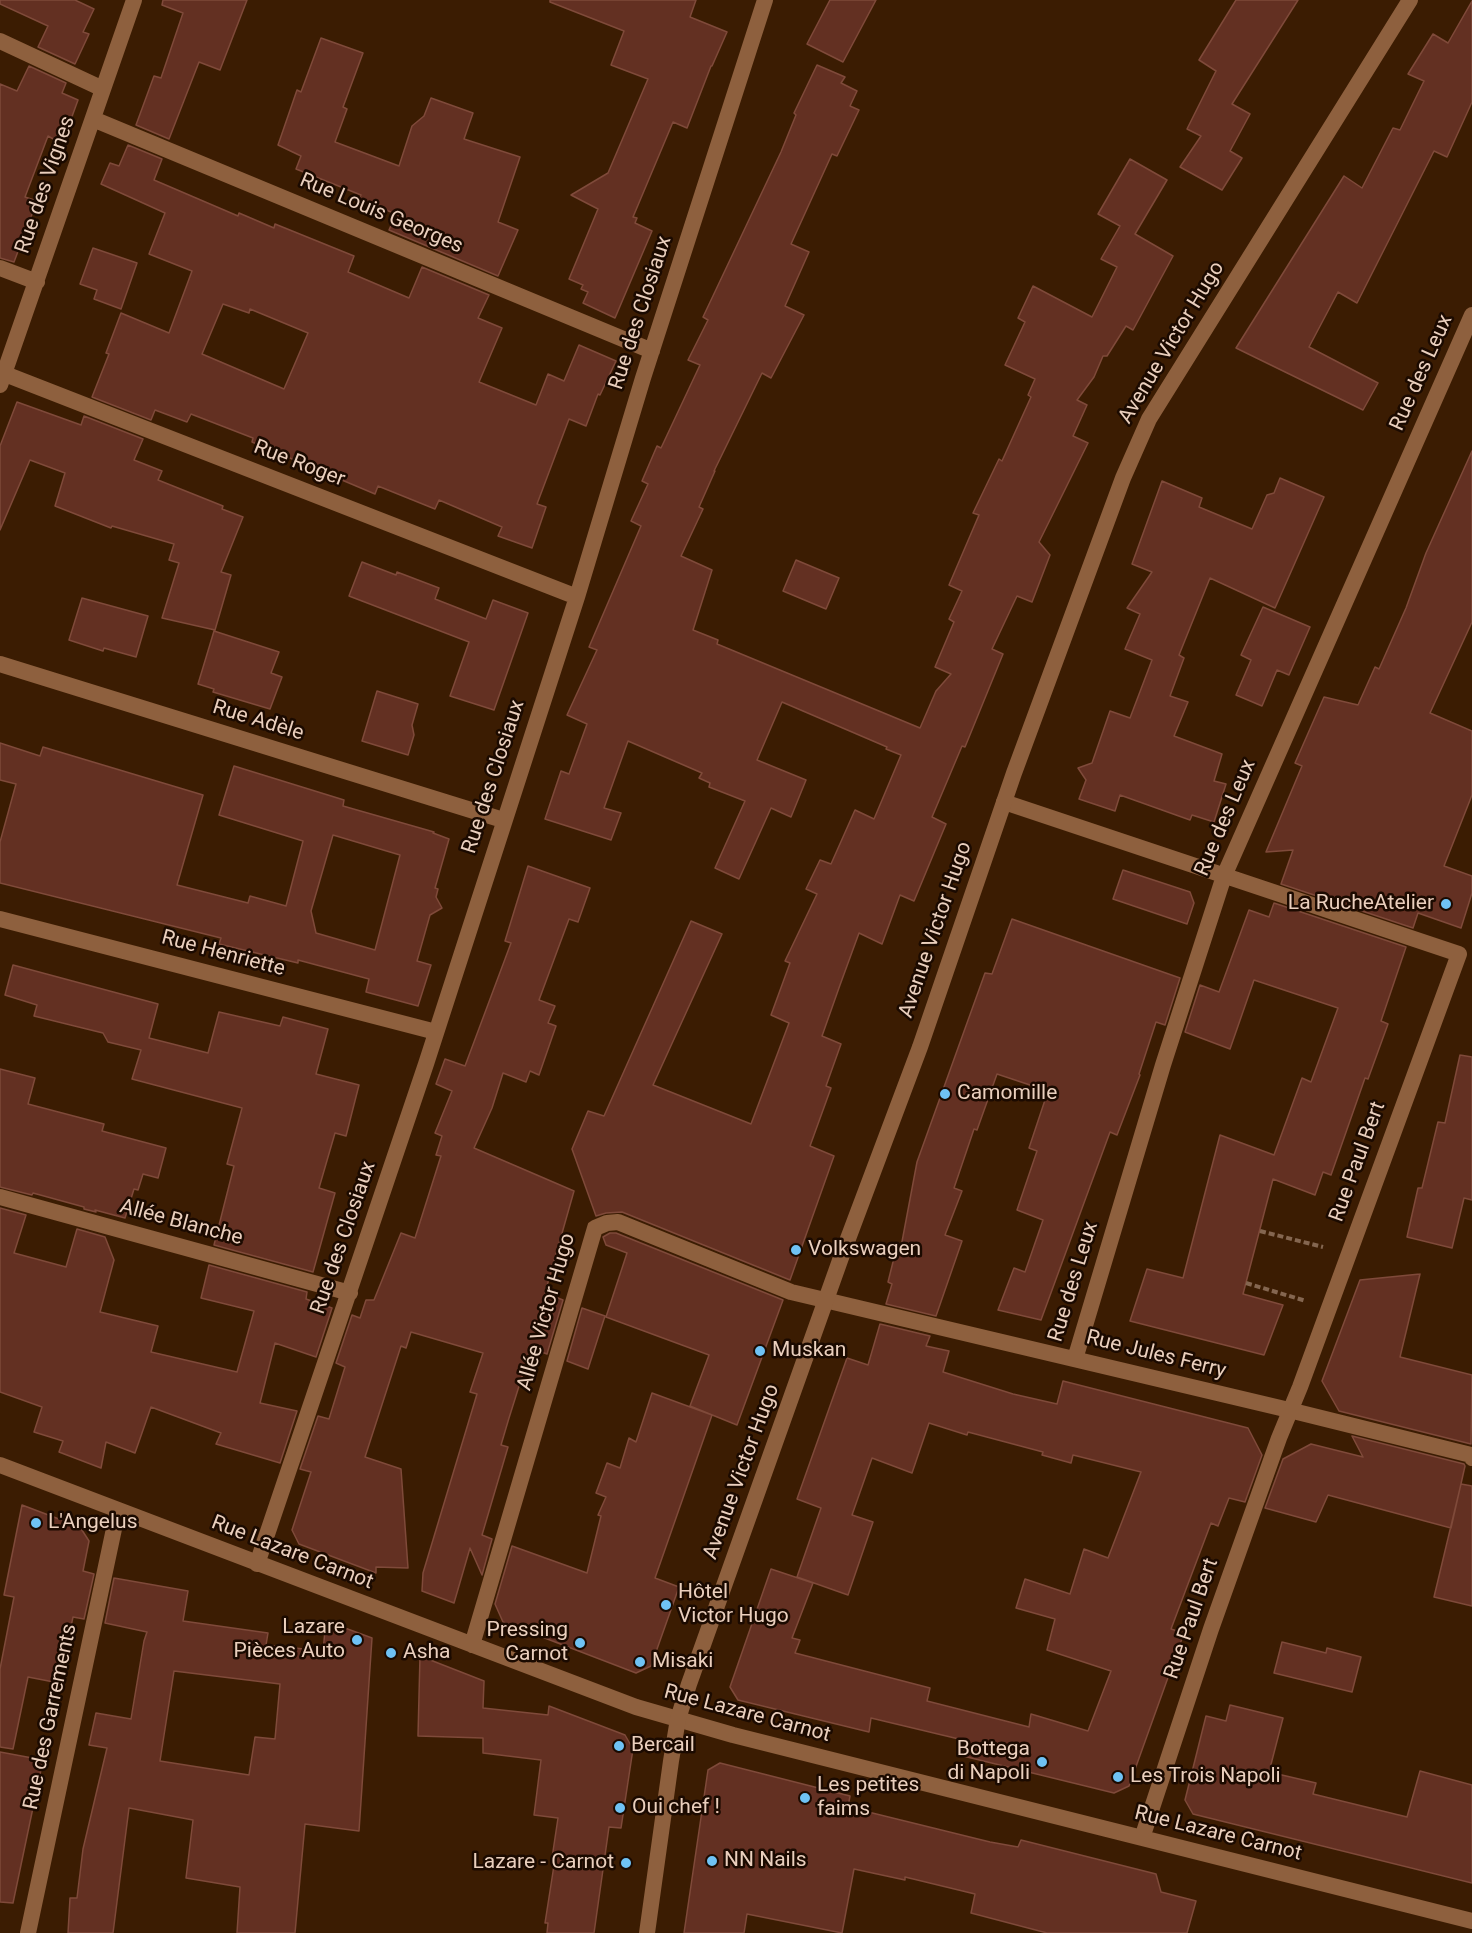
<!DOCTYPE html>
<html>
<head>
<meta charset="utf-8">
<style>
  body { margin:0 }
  canvas { display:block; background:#3b1c02 }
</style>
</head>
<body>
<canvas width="1472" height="1933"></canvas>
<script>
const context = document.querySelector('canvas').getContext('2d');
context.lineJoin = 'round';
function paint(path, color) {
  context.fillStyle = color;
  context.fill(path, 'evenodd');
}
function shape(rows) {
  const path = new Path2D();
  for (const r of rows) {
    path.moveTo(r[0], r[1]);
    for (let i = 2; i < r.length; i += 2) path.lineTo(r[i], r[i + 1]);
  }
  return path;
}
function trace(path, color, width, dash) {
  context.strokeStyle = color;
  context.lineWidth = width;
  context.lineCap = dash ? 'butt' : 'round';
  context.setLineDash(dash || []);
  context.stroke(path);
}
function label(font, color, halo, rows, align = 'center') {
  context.font = font + ' Roboto,sans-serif';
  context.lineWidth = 5;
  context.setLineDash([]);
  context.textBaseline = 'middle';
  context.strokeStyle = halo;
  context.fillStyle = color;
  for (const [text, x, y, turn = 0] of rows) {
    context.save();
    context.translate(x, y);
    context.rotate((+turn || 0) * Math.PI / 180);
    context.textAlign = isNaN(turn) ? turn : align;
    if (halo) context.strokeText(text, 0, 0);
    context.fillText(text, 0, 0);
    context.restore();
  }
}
const building = shape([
  [0,0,75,0,94,9,83,32,89,34,75,64,38,47,48,26,0,4,0,0],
  [163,0,247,0,220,70,199,62,169,139,136,125,154,76,161,78,183,13,162,5,163,0],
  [550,0,696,0,690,17,727,32,712,66,711,66,687,128,673,122,633,217,637,218,635,223,652,231,615,318,583,303,588,292,581,289,583,285,569,279,598,209,571,195,608,173,648,79,611,65,624,31,550,2,550,0],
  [830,0,876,0,843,62,807,44,830,0],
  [1236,0,1298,0,1232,104,1250,114,1230,151,1242,158,1222,190,1180,167,1201,136,1187,129,1216,71,1199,60,1236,0],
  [1472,1,1472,102,1447,157,1434,151,1357,303,1338,292,1309,347,1378,383,1363,410,1236,348,1344,176,1362,188,1393,128,1400,130,1424,81,1408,74,1433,34,1448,43,1472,1],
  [321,38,363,53,343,107,347,109,335,142,399,166,412,126,424,116,431,98,473,113,464,139,520,157,498,222,518,230,498,276,389,230,396,214,359,199,361,195,296,169,301,156,278,145,297,90,301,92,321,38],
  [817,65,845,77,841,83,857,91,850,106,859,110,837,156,832,154,791,244,809,252,785,306,804,315,771,378,762,373,714,471,715,471,699,507,703,509,681,556,712,570,693,630,718,640,717,644,920,728,936,691,951,674,935,667,954,622,949,619,962,591,949,585,979,515,973,513,999,459,1002,461,1031,397,1028,395,1035,379,1005,365,1025,322,1018,318,1033,286,1092,317,1117,267,1101,259,1120,226,1098,214,1130,159,1167,180,1135,234,1173,256,1133,330,1126,326,1107,356,1103,356,1094,377,1077,400,1087,405,1073,436,1088,443,1039,542,1050,555,1032,602,1017,596,992,649,1003,654,965,747,962,746,932,817,946,824,914,901,900,895,882,944,859,933,840,985,822,1036,841,1044,826,1086,831,1088,810,1146,834,1156,790,1280,622,1212,606,1213,596,1216,572,1149,588,1111,604,1116,691,921,722,934,653,1085,751,1124,789,1023,771,1015,790,963,785,961,817,894,806,889,820,860,831,864,855,810,874,819,901,755,886,749,887,747,782,702,757,760,806,780,791,817,771,808,739,879,715,868,745,801,709,787,710,783,699,778,702,773,628,741,604,808,621,813,611,840,545,819,561,771,569,774,587,724,567,715,597,650,589,647,641,526,631,521,648,484,642,481,657,446,661,448,700,365,688,360,708,320,703,317,781,152,796,115,794,113,817,65],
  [29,66,66,83,62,93,78,100,62,144,48,136,25,197,37,201,14,262,0,258,0,84,17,91,29,66],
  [128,145,162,159,154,180,238,216,239,213,274,228,275,224,354,256,348,272,409,298,422,267,489,295,478,318,502,328,479,382,536,405,548,374,564,381,579,345,616,361,600,395,598,394,586,426,569,419,537,504,546,507,532,548,498,536,502,527,439,500,435,509,378,486,375,494,252,442,253,438,191,414,187,422,155,410,151,420,92,397,109,354,106,353,121,313,169,333,192,271,149,254,165,213,101,184,110,163,119,166,128,145],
  [223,304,249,313,250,309,308,333,284,389,202,354,223,304],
  [93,248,137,263,121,309,94,299,97,290,80,284,93,248],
  [17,402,81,425,84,416,143,439,134,460,162,471,158,480,223,506,222,509,243,517,221,572,231,575,215,630,162,618,179,563,169,560,174,544,112,526,111,528,55,506,65,473,30,460,0,530,0,446,17,402],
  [1472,451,1472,622,1430,713,1472,731,1472,795,1444,866,1472,876,1472,893,1461,928,1418,913,1413,928,1281,884,1293,850,1266,852,1302,766,1295,763,1324,697,1358,705,1375,667,1379,669,1406,608,1426,553,1472,451],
  [1280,478,1324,497,1275,608,1210,578,1179,655,1184,658,1170,696,1188,702,1174,736,1222,754,1214,781,1226,784,1214,822,1192,815,1190,820,1120,795,1115,811,1079,799,1086,780,1078,768,1092,763,1110,711,1130,718,1152,660,1125,649,1140,614,1127,608,1152,572,1132,564,1162,481,1202,498,1199,507,1252,529,1267,495,1274,493,1280,478],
  [796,560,839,578,826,609,783,591,796,560],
  [362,562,396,575,397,572,439,588,435,599,486,619,493,600,528,613,494,710,450,696,469,642,349,596,362,562],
  [82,598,148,616,136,657,104,648,103,651,69,640,82,598],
  [1263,607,1310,627,1289,675,1277,670,1262,706,1236,695,1251,660,1241,655,1263,607],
  [214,631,279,652,271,673,282,677,270,709,213,692,214,689,198,684,214,631],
  [377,691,418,704,412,725,414,735,408,755,362,741,377,691],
  [0,743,40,756,43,747,203,795,177,885,248,903,250,896,286,906,303,841,219,815,234,766,344,800,343,806,434,832,433,833,449,839,435,888,438,889,436,897,442,908,430,915,417,961,431,965,418,1006,366,992,369,979,298,960,298,963,219,944,221,938,0,883,0,842,16,784,0,780,0,743],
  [333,835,400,855,375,950,316,933,311,911,333,835],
  [528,866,590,888,578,922,569,919,539,1000,555,1006,548,1023,556,1026,539,1075,530,1071,526,1082,503,1073,492,1108,474,1148,574,1191,545,1293,563,1300,547,1354,531,1348,509,1418,501,1445,508,1447,482,1535,492,1539,482,1575,470,1548,454,1603,422,1591,423,1573,477,1394,470,1392,483,1353,411,1332,406,1348,401,1346,365,1457,401,1469,408,1568,376,1567,376,1573,299,1544,292,1530,311,1472,300,1469,318,1416,329,1419,345,1367,336,1363,352,1315,360,1318,366,1300,374,1300,401,1233,415,1238,441,1156,436,1155,442,1136,435,1133,452,1091,436,1084,445,1059,465,1066,511,943,505,941,528,866],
  [1123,870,1190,892,1194,903,1187,924,1113,899,1123,870],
  [1274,903,1406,947,1381,1021,1388,1024,1368,1079,1365,1078,1331,1175,1323,1172,1315,1195,1273,1179,1243,1294,1283,1305,1264,1355,1130,1321,1147,1269,1183,1278,1220,1135,1274,1155,1302,1078,1311,1082,1338,1008,1254,980,1230,1049,1185,1032,1200,985,1219,992,1249,910,1269,917,1274,903],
  [1012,919,1180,978,1165,1025,1156,1022,1139,1074,1140,1075,1117,1135,1110,1132,1041,1320,998,1310,1014,1268,1025,1272,1043,1220,1017,1210,1037,1151,1029,1148,1048,1091,997,1074,977,1130,974,1129,954,1188,962,1191,945,1235,962,1241,936,1316,886,1304,892,1284,888,1282,897,1246,901,1247,917,1162,985,973,992,974,1012,919],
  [13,965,158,1004,149,1038,208,1053,219,1012,280,1026,283,1017,328,1029,316,1074,359,1085,346,1136,335,1133,319,1188,335,1193,313,1272,214,1245,234,1166,227,1164,242,1108,132,1079,141,1050,108,1042,103,1033,34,1016,37,1005,5,995,13,965],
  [1460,1055,1472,1057,1472,1200,1464,1198,1452,1248,1407,1237,1418,1188,1422,1188,1438,1122,1445,1123,1460,1055],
  [0,1069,35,1078,28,1104,104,1124,102,1131,166,1148,158,1178,143,1174,138,1190,134,1189,125,1218,95,1210,96,1212,84,1209,84,1207,33,1193,32,1195,0,1187,0,1069],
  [0,1208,26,1215,14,1253,66,1267,77,1229,105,1237,114,1260,100,1312,158,1326,151,1352,237,1372,254,1311,201,1298,209,1265,307,1292,306,1299,332,1308,316,1357,275,1343,260,1403,297,1411,280,1463,216,1444,221,1433,151,1407,135,1453,106,1442,101,1468,59,1452,63,1441,34,1432,42,1407,0,1392,0,1208],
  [610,1233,616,1233,783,1300,737,1425,690,1406,709,1355,606,1317,627,1253,606,1245,603,1237,610,1233],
  [1420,1274,1400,1357,1472,1375,1471,1444,1339,1411,1322,1381,1360,1280,1420,1274],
  [582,1308,605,1316,588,1369,567,1361,582,1308],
  [880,1324,930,1336,926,1346,949,1351,943,1372,1013,1394,1057,1404,1063,1381,1248,1428,1262,1455,1245,1502,1229,1498,1218,1526,1211,1523,1171,1629,1184,1633,1129,1786,1114,1793,959,1755,963,1740,871,1718,869,1732,738,1700,730,1687,771,1569,813,1583,792,1638,800,1640,795,1653,930,1688,927,1701,1029,1727,1031,1714,1088,1731,1111,1671,1047,1650,1055,1619,1016,1608,1025,1579,1070,1594,1084,1549,1108,1558,1141,1472,1073,1455,1071,1463,1042,1455,1043,1452,968,1432,967,1435,929,1423,912,1473,872,1458,852,1515,873,1522,848,1595,797,1577,821,1508,797,1499,847,1358,868,1365,880,1324],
  [652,1393,712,1415,655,1578,679,1587,651,1666,636,1673,503,1622,495,1604,512,1546,587,1573,601,1516,598,1515,606,1497,596,1493,607,1463,620,1468,629,1438,636,1442,652,1393],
  [1352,1436,1464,1464,1465,1466,1451,1528,1328,1495,1316,1522,1265,1508,1283,1459,1311,1444,1363,1457,1352,1436],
  [1461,1484,1472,1486,1472,1606,1434,1597,1461,1484],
  [22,1505,80,1527,89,1541,83,1571,94,1574,84,1619,73,1617,59,1683,28,1677,13,1749,0,1747,0,1669,14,1597,4,1595,22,1505],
  [114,1578,188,1591,183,1621,268,1633,266,1645,323,1651,326,1621,372,1638,359,1831,305,1824,295,1933,237,1933,240,1887,186,1878,193,1820,129,1808,113,1933,68,1933,70,1898,77,1898,83,1849,107,1748,89,1745,96,1713,131,1719,144,1641,147,1632,105,1623,114,1578],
  [174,1671,280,1684,275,1739,255,1737,249,1775,160,1761,174,1671],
  [1282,1642,1326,1653,1327,1648,1361,1657,1352,1692,1274,1673,1282,1642],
  [420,1656,484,1681,483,1708,548,1715,549,1706,625,1735,633,1749,621,1828,609,1827,594,1933,547,1933,548,1923,545,1923,555,1859,552,1858,558,1818,534,1815,541,1760,483,1753,483,1738,418,1736,420,1656],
  [1230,1705,1283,1718,1269,1772,1316,1783,1313,1794,1407,1817,1420,1771,1472,1785,1472,1883,1193,1814,1185,1800,1206,1716,1226,1721,1230,1705],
  [0,1752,43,1760,13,1903,0,1902,0,1752],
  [720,1763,850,1796,848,1807,990,1842,1018,1847,1021,1840,1156,1874,1161,1892,1196,1901,1187,1933,1047,1933,971,1913,975,1894,905,1877,905,1880,854,1869,842,1933,747,1914,744,1933,684,1933,708,1770,720,1763]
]);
paint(building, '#633022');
trace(building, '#7f4a3a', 1.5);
trace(shape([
  [1260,1231,1323,1247],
  [1246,1283,1306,1301]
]), '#846650', 4, [6, 3]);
trace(shape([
  [0,41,103,89],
  [93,119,652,351],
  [0,268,37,282],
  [5,374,577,597],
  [0,385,134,0],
  [0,664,503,820],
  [1004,802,1459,954,1300,1387,1279,1438,1211,1629,1142,1838],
  [0,919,436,1032],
  [0,1197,350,1293],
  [1075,1359,1163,1065,1224,876,1472,315],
  [0,1465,636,1707,733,1735,1472,1921],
  [257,1564,426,1064,577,597,643,378,765,0],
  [472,1645,595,1228,607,1223,618,1222,791,1292,1289,1410,1471,1455,1472,1458],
  [28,1933,118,1510]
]), '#8e603e', 16);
trace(shape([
  [647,1933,671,1761,678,1719,689,1684,843,1252,920,1047,1014,773,1123,478,1149,419,1410,0]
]), '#8e603e', 16);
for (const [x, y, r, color] of [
  [1446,904,6,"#6fc2f4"],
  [945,1094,6,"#6fc2f4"],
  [796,1250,6,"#6fc2f4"],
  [760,1351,6,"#6fc2f4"],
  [36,1523,6,"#6fc2f4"],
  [666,1605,6,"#6fc2f4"],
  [357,1640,6,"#6fc2f4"],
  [580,1643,6,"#6fc2f4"],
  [391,1653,6,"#6fc2f4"],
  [640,1662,6,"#6fc2f4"],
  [619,1746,6,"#6fc2f4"],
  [1042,1762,6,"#6fc2f4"],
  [1118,1777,6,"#6fc2f4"],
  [805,1798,6,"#6fc2f4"],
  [620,1808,6,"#6fc2f4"],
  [712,1861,6,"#6fc2f4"],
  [626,1863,6,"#6fc2f4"]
]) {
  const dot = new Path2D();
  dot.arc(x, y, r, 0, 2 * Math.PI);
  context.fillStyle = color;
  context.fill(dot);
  trace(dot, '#1b0a00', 2);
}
label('21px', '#eacfbd', '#1b0a00', [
  ["Rue des Vignes",46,185,-71],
  ["Rue Louis Georges",381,214,23],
  ["Rue des Closiaux",641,313,-72],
  ["Avenue Victor Hugo",1172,343,-59],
  ["Rue des Leux",1422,373,-66],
  ["Rue Roger",299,464,21],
  ["Rue Adèle",258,721,17],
  ["Rue des Closiaux",494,777,-72],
  ["Rue des Leux",1226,818,-67],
  ["Avenue Victor Hugo",936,930,-71],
  ["Rue Henriette",223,954,15],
  ["Rue Paul Bert",1358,1162,-70],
  ["Allée Blanche",181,1223,15],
  ["Rue des Closiaux",344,1238,-71],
  ["Rue des Leux",1074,1282,-73],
  ["Allée Victor Hugo",547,1312,-74],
  ["Rue Jules Ferry",1156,1355,14],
  ["Avenue Victor Hugo",742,1472,-70],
  ["Rue Lazare Carnot",292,1553,21],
  ["Rue Paul Bert",1192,1619,-71],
  ["Rue Lazare Carnot",747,1714,15],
  ["Rue des Garrements",51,1717,-78],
  ["Rue Lazare Carnot",1218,1834,14]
]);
label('21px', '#eacfbd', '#1b0a00', [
  ["La RucheAtelier",1434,904,"right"],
  ["Camomille",957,1094],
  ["Volkswagen",808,1250],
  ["Muskan",772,1351],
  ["L'Angelus",48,1523],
  ["Hôtel",678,1593],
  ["Victor Hugo",678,1617],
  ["Lazare",345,1628,"right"],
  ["Pièces Auto",345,1652,"right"],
  ["Pressing",568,1631,"right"],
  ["Carnot",568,1655,"right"],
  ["Asha",403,1653],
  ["Misaki",652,1662],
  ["Bercail",631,1746],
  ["Bottega",1030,1750,"right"],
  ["di Napoli",1030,1774,"right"],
  ["Les Trois Napoli",1130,1777],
  ["Les petites",817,1786],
  ["faims",817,1810],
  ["Oui chef !",632,1808],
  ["NN Nails",724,1861],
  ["Lazare - Carnot",614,1863,"right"]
], 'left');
</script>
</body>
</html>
